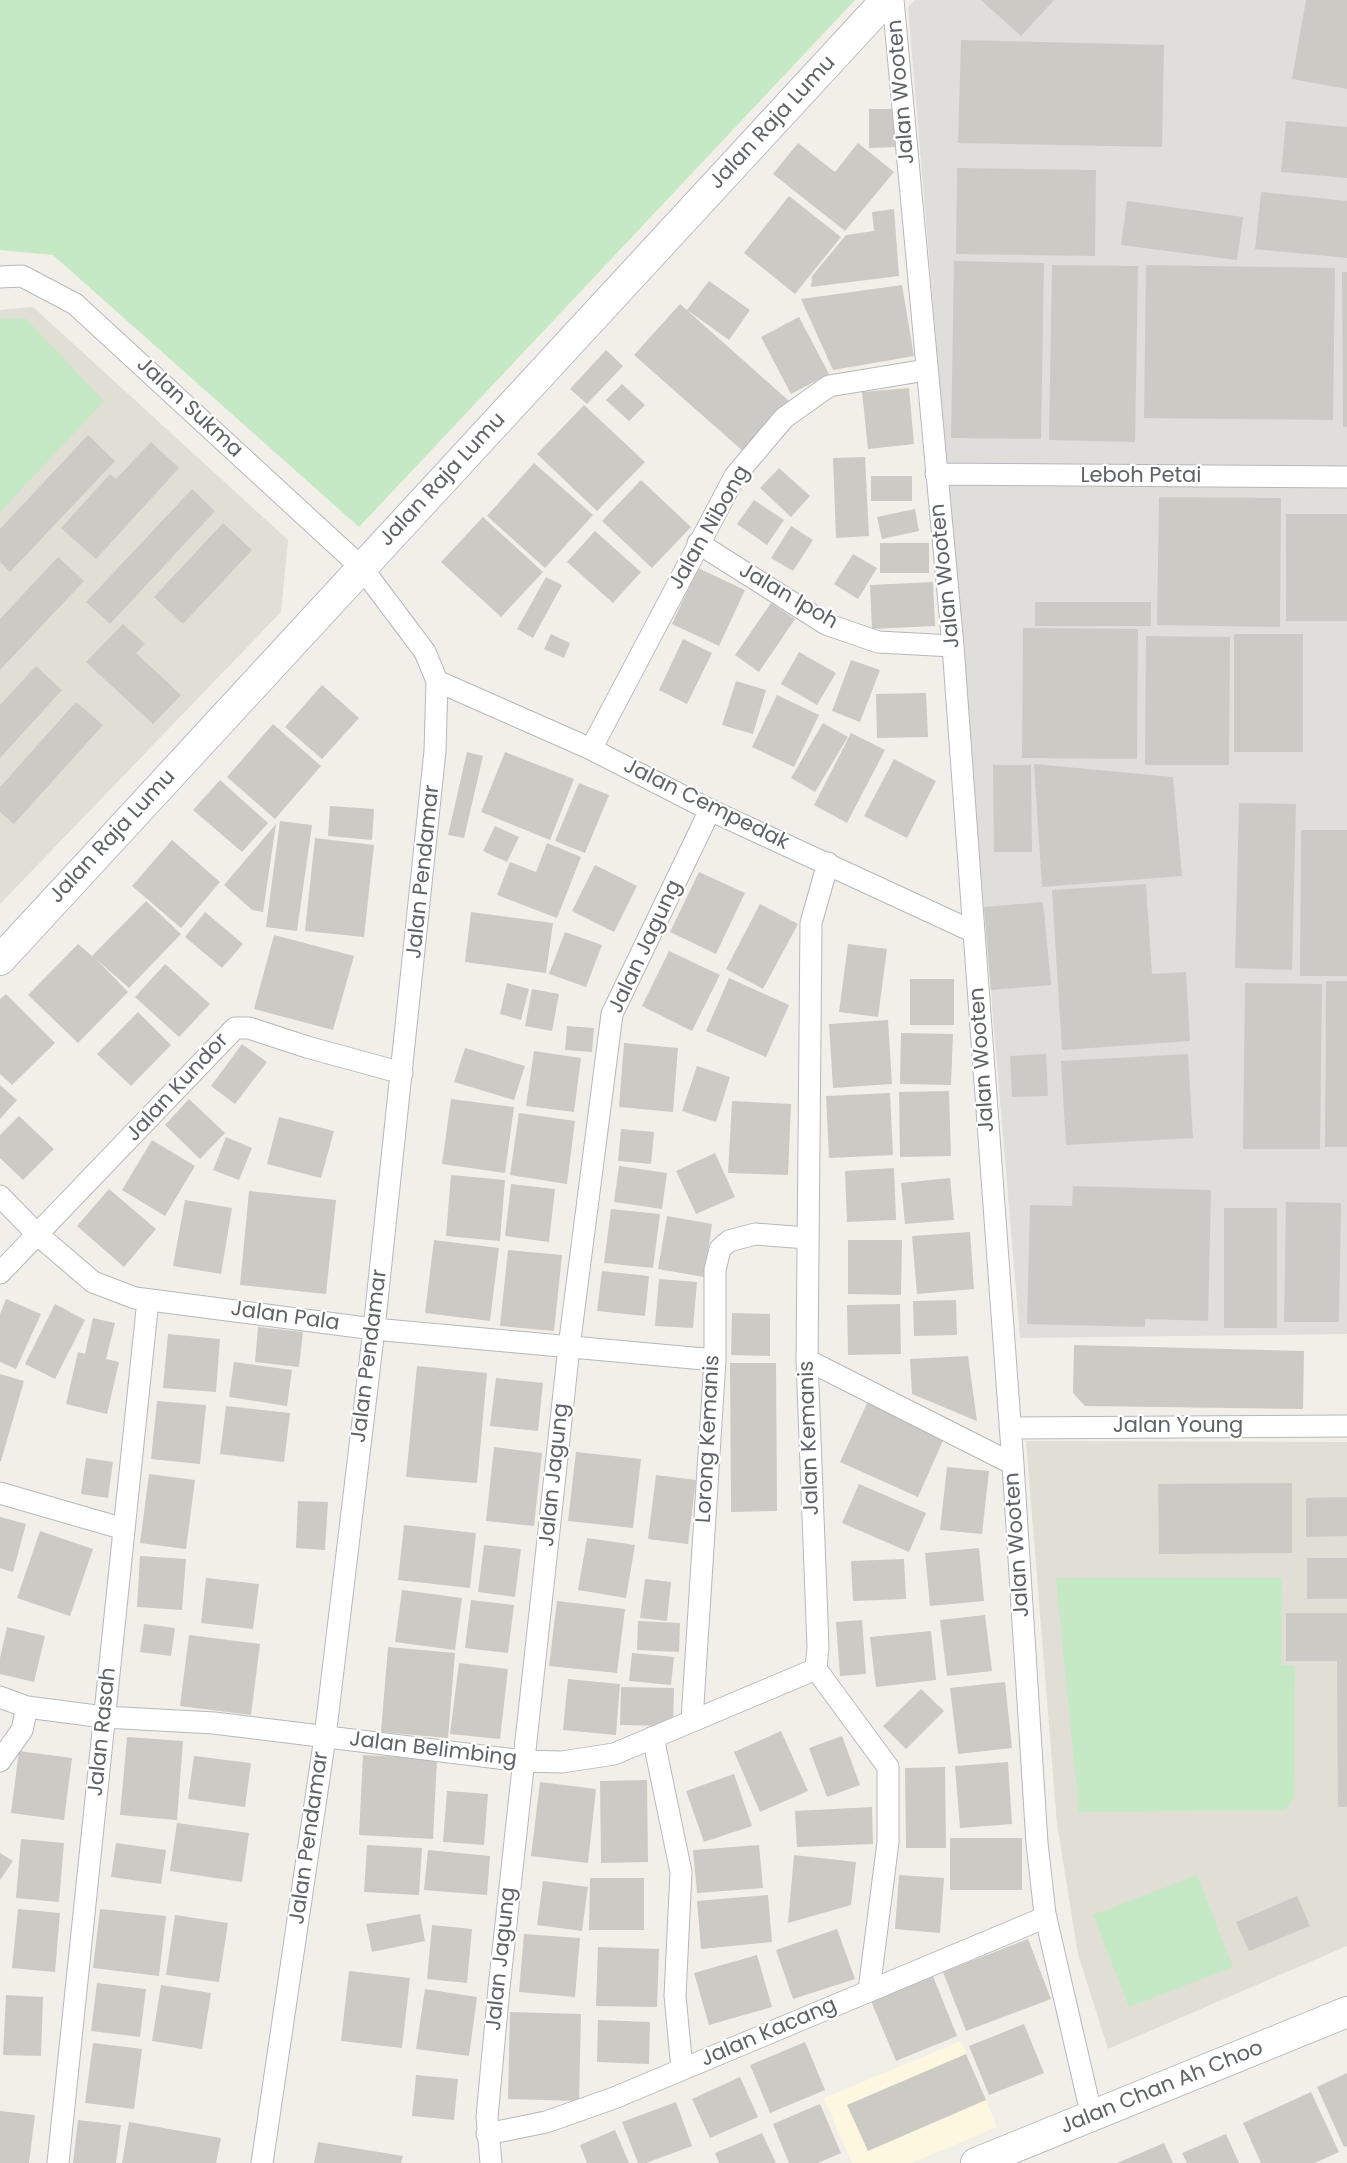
<!DOCTYPE html>
<html>
<head>
<meta charset="utf-8">
<style>
  body { margin:0 }
  canvas { display:block; background:#f1efe8 }
</style>
</head>
<body>
<canvas width="1347" height="2163"></canvas>
<script>
const context = document.querySelector('canvas').getContext('2d');
context.lineJoin = 'round';
function paint(path, color) {
  context.fillStyle = color;
  context.fill(path, 'evenodd');
}
function shape(rows) {
  const path = new Path2D();
  for (const r of rows) {
    path.moveTo(r[0], r[1]);
    for (let i = 2; i < r.length; i += 2) path.lineTo(r[i], r[i + 1]);
  }
  return path;
}
function trace(path, color, width, dash) {
  context.strokeStyle = color;
  context.lineWidth = width;
  context.lineCap = dash ? 'butt' : 'round';
  context.setLineDash(dash || []);
  context.stroke(path);
}
function label(font, color, halo, rows, align = 'center') {
  context.font = font + ' Poppins,sans-serif';
  context.lineWidth = 4.5;
  context.setLineDash([]);
  context.textBaseline = 'middle';
  context.strokeStyle = halo;
  context.fillStyle = color;
  for (const [text, x, y, turn = 0] of rows) {
    context.save();
    context.translate(x, y);
    context.rotate((+turn || 0) * Math.PI / 180);
    context.textAlign = isNaN(turn) ? turn : align;
    if (halo) context.strokeText(text, 0, 0);
    context.fillText(text, 0, 0);
    context.restore();
  }
}
paint(shape([
  [961,2041,997,2127,911,2163,852,2163,824,2098]
]), '#fef7e0');
paint(shape([
  [915,0,1347,0,1347,1334,1020,1338,908,7]
]), '#e0deda');
paint(shape([
  [33,307,288,540,281,612,0,904,0,310],
  [1026,1441,1347,1442,1347,1946,1108,2049,1078,1954,1057,1824]
]), '#e1ded6');
paint(shape([
  [0,0,855,0,359,527,53,255,0,250],
  [25,318,104,401,0,512,0,319],
  [1056,1578,1282,1578,1281,1665,1295,1666,1294,1796,1285,1810,1079,1812],
  [1197,1875,1233,1967,1129,2007,1093,1915]
]), '#c5e8c5');
paint(shape([
  [981,0,1054,0,1021,36],
  [1306,0,1347,0,1347,89,1292,79],
  [961,40,1164,45,1162,147,958,143],
  [869,109,895,109,895,147,869,148],
  [1286,121,1347,127,1347,178,1281,172],
  [798,143,835,172,858,143,894,172,845,231,773,174],
  [957,168,1096,170,1095,256,956,254],
  [1261,192,1347,201,1347,258,1255,249],
  [789,196,841,237,795,294,744,253],
  [1127,201,1243,217,1237,260,1121,245],
  [894,209,899,276,811,287,812,276,846,235,874,231,872,212],
  [954,261,1044,263,1041,439,951,438],
  [1052,265,1138,266,1135,442,1049,440],
  [1146,265,1335,268,1333,420,1144,418],
  [1342,272,1347,272,1347,427,1343,427],
  [709,281,750,310,729,340,687,310],
  [902,285,914,356,833,370,801,299],
  [680,304,789,401,744,452,634,355],
  [799,317,829,374,791,394,761,337],
  [606,350,623,366,587,404,570,389],
  [622,384,645,405,629,421,606,400],
  [909,388,914,444,868,449,862,392],
  [584,405,645,462,597,511,537,454],
  [88,435,115,461,10,572,0,562,0,529],
  [151,442,179,468,96,559,61,528,110,474,116,479],
  [865,457,869,536,836,538,833,458],
  [534,463,593,515,545,568,487,516],
  [779,468,810,496,791,517,760,488],
  [871,476,912,476,912,501,871,501],
  [641,480,691,527,652,568,602,521],
  [192,489,215,511,110,624,86,602],
  [1159,497,1281,498,1280,627,1157,625],
  [754,500,784,520,767,545,737,524],
  [915,509,919,531,882,539,877,517],
  [1286,514,1347,514,1347,621,1286,621],
  [483,517,543,572,501,617,441,562],
  [223,523,252,550,183,624,154,597],
  [791,526,813,540,793,571,771,558],
  [595,531,641,572,613,603,567,562],
  [880,543,929,543,929,573,880,573],
  [853,554,877,568,858,599,834,584],
  [58,557,84,581,0,670,0,619],
  [698,568,745,590,719,646,672,624],
  [546,577,562,585,533,638,517,629],
  [933,582,935,626,872,629,870,585],
  [1035,602,1151,602,1151,626,1035,626],
  [771,603,795,619,759,672,735,655],
  [123,624,145,644,136,653,181,695,153,724,86,662],
  [1023,628,1138,629,1137,759,1022,758],
  [551,634,570,643,564,658,544,649],
  [1234,634,1303,634,1303,752,1234,752],
  [1146,636,1230,637,1229,765,1145,765],
  [683,639,712,653,687,704,659,690],
  [799,652,836,673,817,705,781,684],
  [851,660,880,670,860,722,832,711],
  [36,666,62,690,0,758,0,705],
  [736,681,766,690,753,734,722,725],
  [322,685,359,718,322,759,285,727],
  [926,693,928,737,877,738,876,694],
  [777,695,819,715,794,767,752,747],
  [76,702,103,725,14,824,0,812,0,787],
  [823,723,848,737,815,792,791,778],
  [273,724,321,766,275,819,227,777],
  [851,733,885,750,847,823,814,805],
  [467,752,483,756,464,838,448,835],
  [505,752,574,779,550,840,481,812],
  [894,759,936,781,907,838,864,816],
  [1034,764,1173,777,1182,876,1042,887],
  [993,765,1031,765,1032,852,994,852],
  [220,780,268,823,242,852,193,810],
  [579,783,609,795,585,853,555,841],
  [1239,803,1296,804,1292,970,1235,968],
  [330,806,374,809,372,840,328,836],
  [280,821,312,825,297,931,266,927],
  [276,824,263,912,252,910,224,885],
  [495,826,519,837,507,862,483,851],
  [1301,830,1347,830,1347,976,1300,976],
  [315,838,374,845,364,937,305,931],
  [172,840,220,882,181,928,132,886],
  [547,843,581,857,557,918,497,895,510,862,536,872],
  [595,865,637,886,614,932,572,911],
  [699,872,745,893,716,954,670,932],
  [1146,884,1152,974,1186,972,1190,1041,1062,1050,1052,890],
  [146,901,181,934,129,988,96,959,128,992,78,1043,28,995,78,944,92,956],
  [1043,902,1051,985,991,990,984,907],
  [760,904,798,924,763,989,726,969],
  [205,912,243,944,222,968,185,937],
  [471,912,553,923,546,973,465,962],
  [565,932,602,945,586,987,549,974],
  [274,935,354,956,333,1030,254,1009],
  [848,944,887,949,878,1017,839,1012],
  [669,951,720,975,692,1031,642,1006],
  [165,964,210,1004,179,1037,135,997],
  [729,978,789,1005,766,1057,706,1031],
  [910,979,954,979,954,1025,910,1025],
  [1326,981,1347,981,1347,1147,1325,1147],
  [507,983,529,989,521,1020,500,1014],
  [1245,983,1322,984,1320,1149,1243,1149],
  [532,989,559,994,552,1031,525,1026],
  [6,994,55,1043,12,1085,0,1074,0,999],
  [138,1012,171,1045,131,1086,97,1054],
  [888,1020,892,1084,833,1088,829,1024],
  [567,1026,594,1028,592,1052,565,1050],
  [901,1033,953,1034,951,1085,900,1084],
  [624,1043,678,1048,673,1112,619,1107],
  [242,1044,267,1062,235,1104,211,1086],
  [465,1048,525,1066,514,1100,454,1082],
  [534,1051,581,1058,574,1112,526,1106],
  [1046,1054,1048,1096,1012,1097,1010,1056],
  [1188,1054,1193,1138,1066,1145,1061,1061],
  [697,1066,730,1077,716,1122,682,1111],
  [0,1085,17,1100,0,1119],
  [949,1091,951,1156,900,1157,899,1092],
  [890,1093,893,1155,829,1158,826,1096],
  [189,1099,225,1133,200,1159,165,1125],
  [451,1099,514,1107,505,1173,442,1164],
  [732,1101,791,1104,788,1175,728,1173],
  [519,1113,575,1121,567,1184,510,1175],
  [19,1116,54,1149,23,1180,0,1158,0,1135],
  [279,1117,334,1131,321,1178,267,1164],
  [621,1129,654,1132,651,1164,618,1161],
  [226,1137,252,1148,239,1180,213,1170],
  [152,1140,195,1166,165,1216,122,1190],
  [715,1153,735,1197,696,1214,676,1171],
  [619,1166,667,1173,662,1209,614,1202],
  [894,1168,896,1220,847,1222,845,1171],
  [451,1175,505,1180,500,1241,446,1236],
  [950,1178,954,1220,905,1224,901,1183],
  [511,1184,555,1189,549,1242,505,1236],
  [1073,1186,1211,1190,1208,1321,1145,1319,1145,1327,1027,1324,1030,1205,1072,1206],
  [109,1189,156,1229,124,1267,77,1226],
  [249,1191,336,1200,326,1294,240,1285],
  [185,1200,232,1208,221,1274,173,1266],
  [1286,1202,1341,1203,1339,1322,1284,1322],
  [1224,1208,1277,1208,1277,1328,1224,1328],
  [611,1209,660,1214,653,1268,604,1263],
  [667,1216,712,1224,704,1277,658,1269],
  [970,1232,974,1289,917,1294,912,1236],
  [434,1240,499,1248,490,1321,425,1313],
  [848,1240,902,1240,901,1295,848,1294],
  [508,1250,562,1255,554,1331,500,1326],
  [602,1271,649,1276,645,1316,597,1311],
  [659,1279,697,1282,693,1328,655,1326],
  [6,1299,41,1314,16,1369,0,1362,0,1314],
  [956,1300,957,1335,914,1336,913,1301],
  [55,1304,85,1320,55,1379,25,1364],
  [900,1304,901,1354,848,1355,847,1305],
  [732,1313,770,1314,770,1356,731,1355],
  [93,1318,115,1323,106,1359,119,1362,107,1414,66,1404,78,1352,85,1354],
  [258,1327,303,1332,299,1367,255,1362],
  [168,1334,220,1339,216,1392,163,1388],
  [1074,1345,1304,1351,1303,1409,1085,1406,1073,1393],
  [968,1356,977,1421,912,1394,910,1359],
  [234,1362,292,1370,287,1406,229,1397],
  [730,1363,776,1363,777,1511,731,1512],
  [417,1366,487,1373,477,1483,406,1477],
  [0,1374,24,1381,1,1461,0,1461],
  [496,1378,543,1383,538,1431,490,1426],
  [157,1401,206,1405,200,1464,151,1459],
  [868,1401,945,1436,918,1497,840,1462],
  [226,1406,290,1413,284,1462,220,1454],
  [494,1447,542,1453,534,1526,486,1521],
  [576,1452,641,1459,633,1528,568,1521],
  [86,1458,113,1462,108,1498,81,1494],
  [947,1467,989,1471,982,1534,940,1530],
  [149,1474,195,1480,186,1549,140,1543],
  [656,1475,696,1480,688,1544,648,1539],
  [1292,1483,1292,1553,1159,1554,1158,1484],
  [859,1484,926,1513,909,1552,842,1523],
  [1347,1497,1347,1536,1306,1537,1306,1498],
  [298,1501,328,1502,325,1550,296,1548],
  [0,1517,26,1524,13,1572,0,1568],
  [404,1525,476,1533,470,1588,398,1580],
  [40,1531,93,1549,70,1616,17,1598],
  [587,1538,635,1545,626,1598,578,1590],
  [484,1545,521,1549,515,1597,478,1592],
  [979,1548,984,1601,930,1606,925,1553],
  [140,1556,186,1559,182,1610,137,1607],
  [1307,1558,1347,1558,1347,1599,1307,1599],
  [904,1559,906,1599,853,1601,851,1561],
  [206,1578,259,1584,253,1629,201,1623],
  [645,1579,671,1582,667,1621,640,1618],
  [402,1590,462,1598,455,1650,395,1642],
  [471,1600,514,1605,508,1653,465,1648],
  [557,1601,625,1609,617,1673,549,1666],
  [1286,1613,1347,1613,1347,1807,1338,1807,1337,1661,1286,1661],
  [985,1615,992,1671,947,1676,940,1620],
  [862,1620,866,1674,840,1676,836,1622],
  [638,1621,680,1623,679,1652,637,1650],
  [144,1624,175,1628,171,1656,140,1652],
  [7,1627,45,1636,34,1682,0,1674,0,1658],
  [931,1631,936,1680,876,1687,870,1637],
  [189,1635,260,1644,251,1715,180,1706],
  [388,1647,455,1653,448,1738,381,1732],
  [632,1653,674,1657,671,1685,629,1681],
  [459,1663,508,1669,500,1739,450,1734],
  [568,1679,620,1684,616,1735,563,1730],
  [1005,1682,1012,1748,958,1754,950,1688],
  [621,1687,674,1688,673,1726,620,1725],
  [921,1689,944,1711,906,1749,883,1726],
  [781,1731,808,1791,760,1812,734,1752],
  [842,1736,860,1785,827,1797,809,1748],
  [127,1737,183,1741,177,1820,120,1815],
  [19,1751,72,1758,64,1820,11,1813],
  [363,1755,437,1759,433,1839,359,1835],
  [194,1756,251,1763,245,1807,188,1799],
  [1008,1762,1012,1824,960,1828,955,1766],
  [945,1767,946,1848,906,1848,905,1768],
  [734,1774,752,1826,704,1842,686,1791],
  [647,1780,648,1862,601,1863,600,1781],
  [540,1782,596,1789,588,1863,531,1856],
  [447,1791,488,1794,484,1845,443,1842],
  [872,1807,873,1844,797,1847,795,1811],
  [177,1823,249,1833,242,1882,170,1871],
  [950,1838,1022,1838,1022,1890,950,1890],
  [21,1839,64,1843,59,1902,16,1898],
  [116,1843,166,1850,161,1884,111,1877],
  [367,1845,422,1848,419,1895,364,1892],
  [759,1845,763,1888,697,1893,693,1850],
  [428,1850,490,1856,487,1895,424,1890],
  [0,1853,13,1861,0,1880],
  [794,1855,856,1862,851,1905,788,1923],
  [899,1875,944,1878,940,1933,895,1929],
  [590,1878,644,1878,644,1930,589,1930],
  [543,1881,588,1887,582,1931,537,1925],
  [768,1895,772,1942,701,1949,697,1901],
  [1297,1896,1310,1926,1249,1951,1236,1922],
  [18,1909,60,1913,55,1972,12,1968],
  [100,1909,166,1916,159,1976,93,1968],
  [420,1914,425,1941,372,1952,366,1924],
  [175,1915,228,1923,219,1982,166,1975],
  [432,1925,472,1929,467,1983,427,1979],
  [837,1929,855,1979,793,1999,776,1950],
  [524,1934,580,1938,575,1997,519,1992],
  [1028,1939,1051,1999,966,2031,943,1972],
  [598,1947,659,1949,657,2007,596,2006],
  [757,1955,772,2007,709,2025,694,1973],
  [349,1971,410,1978,402,2048,341,2041],
  [933,1976,957,2036,896,2061,871,2001],
  [97,1983,146,1989,140,2037,91,2031],
  [161,1985,211,1993,202,2049,152,2041],
  [425,1989,477,1997,469,2056,416,2049],
  [6,1995,43,1997,41,2056,3,2055],
  [510,2012,581,2014,579,2101,508,2099],
  [598,2020,650,2022,649,2064,597,2062],
  [1024,2024,1044,2073,989,2095,969,2046],
  [805,2042,825,2090,770,2113,750,2065],
  [93,2043,142,2049,134,2109,85,2103],
  [966,2054,986,2100,868,2151,847,2105],
  [1347,2073,1347,2146,1344,2147,1317,2087],
  [416,2075,458,2079,454,2120,412,2116],
  [740,2077,758,2117,710,2138,692,2099],
  [1311,2092,1339,2152,1315,2163,1261,2163,1243,2123],
  [676,2102,692,2146,646,2163,638,2163,622,2122],
  [820,2104,841,2153,818,2163,789,2163,773,2124],
  [0,2111,35,2115,29,2163,0,2163],
  [78,2120,121,2125,116,2163,73,2163],
  [129,2122,221,2138,216,2163,122,2163],
  [615,2130,629,2163,587,2163,580,2145],
  [762,2133,776,2163,719,2163,715,2153],
  [1226,2134,1239,2163,1187,2163,1182,2153],
  [318,2142,403,2156,401,2163,314,2163],
  [1164,2143,1173,2163,1117,2163]
]), '#cccac5');
const street = shape([
  [893,0,953,646,1013,1464,1037,1843,1045,1914,1092,2117],
  [0,277,22,276,75,304,362,568,425,652,437,681,435,751,374,1329,325,1737,262,2163],
  [936,474,1347,477],
  [698,543,826,624,878,642,953,646],
  [437,681,591,749,710,810,974,932],
  [591,749,735,476,784,418,829,386,926,370],
  [828,863,811,923,807,1360,818,1647,816,1669,888,1767,888,1842,869,1990],
  [0,1196,37,1234,93,1282,135,1298,374,1329,715,1360],
  [0,1273,235,1028,249,1028,307,1047,402,1073],
  [807,1360,1013,1464],
  [1010,1428,1347,1426],
  [0,1493,124,1529],
  [0,1697,27,1707,104,1717,214,1723,523,1761,562,1762,614,1754,816,1669],
  [692,1720,715,1360,715,1270,720,1249,729,1241,755,1234,807,1238],
  [653,1737,681,1872,675,1996,682,2069],
  [0,1761,22,1730,27,1707],
  [487,2134,546,2122,614,2098,1046,1917],
  [58,2163,148,1300],
  [491,2163,487,2117,499,1988,569,1347,612,1014,710,810]
]);
const secondary = shape([
  [0,960,886,0],
  [976,2163,1347,2012]
]);
trace(street, '#b5b8bc', 23);
trace(secondary, '#b6babf', 32);
trace(street, '#fff', 21);
trace(secondary, '#fff', 30);
label('21px', '#5f6368', '#fff', [
  ["Jalan Wooten",902,92,-95],
  ["Jalan Raja Lumu",773,123,-47],
  ["Jalan Sukma",189,408,43],
  ["Leboh Petai",1141,477],
  ["Jalan Raja Lumu",443,480,-47],
  ["Jalan Nibong",710,528,-60],
  ["Jalan Wooten",946,576,-96],
  ["Jalan Ipoh",788,597,30],
  ["Jalan Cempedak",706,805,26],
  ["Jalan Raja Lumu",113,837,-47],
  ["Jalan Pendamar",424,872,-84],
  ["Jalan Jagung",646,947,-65],
  ["Jalan Wooten",983,1060,-94],
  ["Jalan Kundor",178,1088,-47],
  ["Jalan Pala",285,1317,8],
  ["Jalan Pendamar",370,1356,-83],
  ["Jalan Young",1178,1427],
  ["Jalan Kemanis",810,1438,-92],
  ["Lorong Kemanis",709,1439,-87],
  ["Jalan Jagung",555,1475,-84],
  ["Jalan Wooten",1018,1545,-94],
  ["Jalan Rasah",103,1732,-84],
  ["Jalan Belimbing",433,1750,7],
  ["Jalan Pendamar",310,1838,-82],
  ["Jalan Jagung",502,1959,-84],
  ["Jalan Kacang",769,2033,-23],
  ["Jalan Chan Ah Choo",1162,2088,-22]
]);
</script>
</body>
</html>
